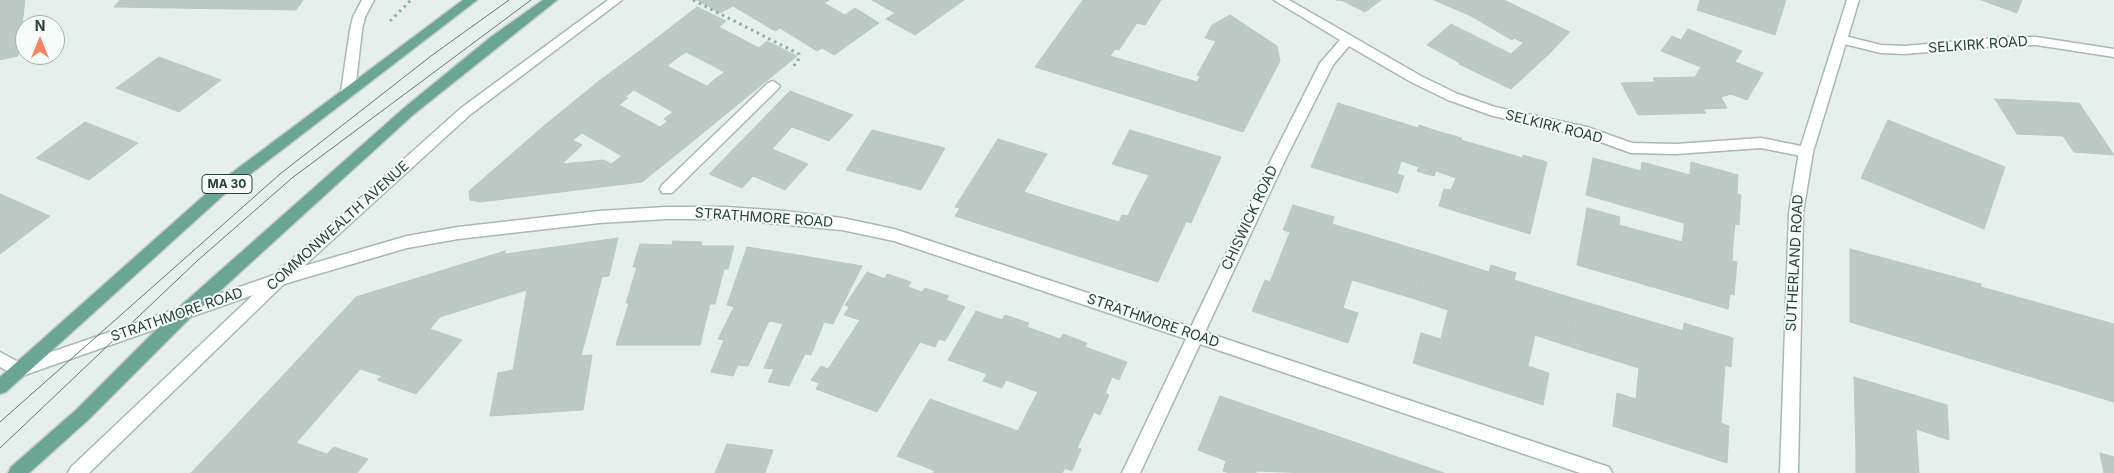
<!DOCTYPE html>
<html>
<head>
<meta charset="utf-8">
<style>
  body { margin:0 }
  #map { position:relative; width:2114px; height:473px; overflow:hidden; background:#e6efeb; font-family:Inter,sans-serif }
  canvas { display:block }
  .north { position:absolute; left:15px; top:15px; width:50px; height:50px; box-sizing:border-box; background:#f7fbf9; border:1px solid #a3b1ad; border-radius:50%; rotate:0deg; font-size:14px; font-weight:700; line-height:20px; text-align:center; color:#24423a }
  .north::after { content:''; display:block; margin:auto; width:18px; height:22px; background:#f4845f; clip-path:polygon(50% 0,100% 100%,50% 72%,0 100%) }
</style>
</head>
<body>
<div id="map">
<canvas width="2114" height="473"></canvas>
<div class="north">N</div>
</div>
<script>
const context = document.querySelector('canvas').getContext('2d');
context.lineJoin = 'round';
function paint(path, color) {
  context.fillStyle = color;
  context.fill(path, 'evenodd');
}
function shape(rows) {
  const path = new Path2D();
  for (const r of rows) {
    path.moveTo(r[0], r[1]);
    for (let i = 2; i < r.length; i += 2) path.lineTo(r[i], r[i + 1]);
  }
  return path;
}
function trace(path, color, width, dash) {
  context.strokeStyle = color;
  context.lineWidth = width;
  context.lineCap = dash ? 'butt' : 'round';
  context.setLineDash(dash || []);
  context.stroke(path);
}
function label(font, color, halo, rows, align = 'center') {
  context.font = font + ' Inter,sans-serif';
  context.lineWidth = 4;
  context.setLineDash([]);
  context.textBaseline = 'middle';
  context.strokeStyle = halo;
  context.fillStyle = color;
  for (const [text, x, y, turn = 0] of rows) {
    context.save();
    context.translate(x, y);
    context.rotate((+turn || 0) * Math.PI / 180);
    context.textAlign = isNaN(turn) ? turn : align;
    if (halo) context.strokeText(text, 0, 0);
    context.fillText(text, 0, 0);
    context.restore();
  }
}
const building = shape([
  [0,0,25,0,18,56,0,60,0,0],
  [120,0,303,0,296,10,114,7,120,0],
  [697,0,829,0,824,3,845,15,855,8,879,23,834,55,822,48,817,51,780,28,775,31,733,6,720,13,697,0],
  [872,0,964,0,915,35,886,19,895,13,872,0],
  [1083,0,1161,0,1145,25,1137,23,1119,50,1115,49,1110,56,1137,64,1119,93,1035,67,1083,0],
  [1336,0,1381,0,1365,12,1341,0,1336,0],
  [1434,0,1489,0,1471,16,1434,0],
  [1489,0,1504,0,1570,32,1548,55,1514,38,1512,40,1471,16,1489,0],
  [1700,0,1786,0,1775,35,1697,10,1700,0],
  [1981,0,2022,0,2017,13,1981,0],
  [697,7,726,21,719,27,759,48,767,41,797,56,748,96,715,79,725,72,686,52,677,58,649,44,697,7],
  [1230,15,1277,46,1280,61,1243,132,1119,93,1137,64,1197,82,1200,76,1197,75,1216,41,1205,38,1212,25,1230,15],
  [1451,24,1511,54,1523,43,1548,55,1511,89,1459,64,1460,63,1427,45,1451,24],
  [1688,29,1742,51,1735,62,1763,73,1747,100,1731,94,1721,97,1727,108,1703,109,1706,113,1638,115,1621,83,1655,82,1653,78,1695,77,1701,67,1661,51,1672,36,1681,40,1688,29],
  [649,44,677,58,667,66,707,86,715,79,748,96,698,137,664,119,673,112,634,90,626,96,599,81,649,44],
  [159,57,221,80,179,112,116,88,159,57],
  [599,81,628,98,619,105,660,127,668,121,698,137,642,182,611,164,622,156,582,133,573,140,545,125,599,81],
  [790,91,853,115,829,141,792,127,772,149,808,164,785,190,753,176,742,188,709,174,790,91],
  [1995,99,2079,103,2114,155,2074,152,2063,136,2017,134,1995,99],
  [1338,103,1418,128,1419,125,1440,132,1426,174,1417,171,1419,167,1401,161,1397,174,1404,176,1398,193,1311,167,1338,103],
  [1888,120,2005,167,1984,229,1861,178,1888,120],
  [85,122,138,143,89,180,36,158,85,122],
  [545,125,582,145,562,164,604,160,642,182,480,202,470,200,469,191,545,125],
  [872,130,945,148,921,190,846,170,872,130],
  [1130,130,1221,157,1191,223,1133,205,1149,175,1112,164,1130,130],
  [1440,132,1462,138,1461,140,1523,158,1523,155,1547,162,1530,234,1439,206,1444,189,1451,190,1456,178,1436,171,1434,176,1426,174,1440,132],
  [998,139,1047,154,1024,192,1060,204,1038,243,955,216,960,208,955,207,998,139],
  [1593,158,1641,171,1642,162,1690,175,1691,162,1738,175,1737,194,1741,195,1739,225,1735,224,1733,243,1684,229,1684,223,1586,195,1593,158],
  [0,194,50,216,0,254,0,194],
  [1060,204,1119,222,1122,215,1128,216,1133,205,1186,222,1158,282,1038,243,1060,204],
  [1293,205,1334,217,1332,224,1435,255,1429,276,1423,274,1415,299,1352,280,1343,308,1358,313,1348,343,1252,311,1265,280,1270,282,1290,232,1283,230,1293,205],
  [1587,208,1620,217,1619,225,1682,242,1684,229,1733,243,1732,261,1737,262,1734,295,1730,294,1728,309,1577,265,1587,208],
  [618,238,609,276,602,277,581,356,592,355,583,410,490,416,498,373,513,370,527,290,500,298,505,254,618,238],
  [673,241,702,242,701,246,734,246,728,269,724,269,715,304,710,304,700,345,616,345,629,303,626,303,637,267,633,267,640,244,672,245,673,241],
  [747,247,804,256,775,322,769,321,748,366,738,365,733,376,711,372,724,340,718,339,734,307,727,305,747,247],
  [1850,249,1981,284,1981,287,2114,324,2114,402,1850,322,1850,249],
  [505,251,500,298,440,317,430,329,462,340,416,394,377,380,382,376,360,369,344,388,289,369,356,297,505,251],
  [1435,255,1489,272,1491,265,1516,273,1514,280,1569,297,1566,318,1573,320,1568,346,1535,335,1528,366,1549,373,1543,405,1413,363,1421,333,1441,339,1448,310,1415,299,1423,274,1429,276,1435,255],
  [804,256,862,266,833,324,824,322,811,355,805,354,789,386,768,382,774,369,764,368,783,324,775,322,804,256],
  [867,272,885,279,887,274,911,282,908,287,922,292,925,288,949,296,946,300,965,307,945,341,939,339,935,347,920,342,877,412,816,389,819,383,811,380,821,366,828,369,860,320,844,315,849,307,845,305,867,272],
  [1569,297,1683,331,1684,323,1733,338,1731,367,1725,365,1721,423,1729,426,1727,463,1613,426,1617,393,1636,399,1639,368,1568,346,1573,320,1566,318,1569,297],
  [976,311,1002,320,1005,315,1029,323,1027,327,1060,339,1063,334,1087,343,1085,347,1127,362,1119,380,1112,377,1105,393,1109,395,1100,415,1094,412,1086,429,1029,409,1038,392,1006,380,1002,388,983,381,987,374,948,360,976,311],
  [289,369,344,388,296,443,327,454,334,447,368,459,357,473,191,473,289,369],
  [1854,377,1947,405,1949,440,1916,429,1918,459,1890,450,1891,461,1856,450,1854,377],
  [1220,396,1325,432,1312,473,1256,471,1256,473,1229,473,1223,471,1226,461,1198,450,1220,396],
  [930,399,1018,431,1029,409,1086,429,1077,448,1081,449,1072,471,1065,468,1062,473,933,473,935,471,897,456,930,399],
  [1325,432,1444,473,1312,473,1325,432],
  [727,444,773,450,765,473,715,473,727,444],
  [1856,450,1891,461,1890,450,1918,459,1919,473,1856,473,1856,450],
  [2100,453,2114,457,2114,473,2104,473,2100,453]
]);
paint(building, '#bbcac4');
trace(building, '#b8c9c2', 1);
const service = shape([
  [773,81,780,86,778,89,672,193,662,193,660,189,662,185,768,83,773,81]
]);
const minor = shape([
  [362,0,374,0,365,17,362,30,355,91,348,96,341,91,350,30,353,17,362,0],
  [608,0,622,0,471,114,304,266,407,236,458,227,599,211,666,207,726,207,784,211,842,218,894,229,1191,327,1272,158,1320,63,1340,40,1274,0,1289,0,1421,76,1458,94,1495,107,1587,127,1632,143,1676,144,1761,138,1806,147,1813,152,1806,157,1761,148,1676,154,1631,153,1584,136,1493,116,1448,100,1411,82,1349,46,1333,65,1286,158,1205,332,1603,465,1609,467,1612,473,1580,473,1200,344,1140,473,1122,473,1186,339,894,241,842,230,726,219,666,219,599,223,458,239,407,248,284,284,89,473,68,473,71,467,253,295,19,377,0,367,0,352,20,363,274,275,461,108,608,0],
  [1841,35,1881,45,1905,46,2008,37,2036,37,2114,49,2114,57,2036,45,2008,45,1905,54,1881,53,1836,42,1835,39,1836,36,1841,35]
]);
const tertiary = shape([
  [1847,0,1859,0,1813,152,1803,213,1798,473,1780,473,1789,213,1799,152,1847,0]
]);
const primary = shape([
  [463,0,477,0,227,192,6,392,0,394,0,377,217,184,463,0],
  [543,0,557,0,414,114,189,319,88,420,29,473,8,473,11,467,76,410,177,309,404,108,491,37,543,0]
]);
trace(service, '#a8b8b2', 3);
trace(minor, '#a8b8b2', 3);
trace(tertiary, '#a8b8b2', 3);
trace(primary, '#c2cac8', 3);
trace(shape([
  [693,0,799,54,798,61,791,69],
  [390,21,411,0]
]), '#86b3a5', 3, [2.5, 4]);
paint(service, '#fff');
paint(minor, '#fff');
paint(tertiary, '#fff');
paint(primary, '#6aa596');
trace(shape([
  [0,422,280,174,431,56,509,0],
  [0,448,197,261,292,178,531,0]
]), '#5f7d75', 1);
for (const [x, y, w] of [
  [227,184,50]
]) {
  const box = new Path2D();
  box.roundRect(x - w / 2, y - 9.5, w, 19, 4);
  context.fillStyle = '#f7fbf9';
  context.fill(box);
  trace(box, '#24423a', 1);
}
label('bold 12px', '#24423a', null, [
  ["MA 30",227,184]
]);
label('14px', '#24423a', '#f7fbf9', [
  ["SELKIRK ROAD",1978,45,-4],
  ["SELKIRK ROAD",1554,127,14],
  ["STRATHMORE ROAD",764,218,4],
  ["CHISWICK ROAD",1250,218,-65],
  ["COMMONWEALTH AVENUE",338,226,-42],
  ["SUTHERLAND ROAD",1795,263,-87],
  ["STRATHMORE ROAD",177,315,-19],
  ["STRATHMORE ROAD",1153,321,19]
]);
</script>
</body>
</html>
